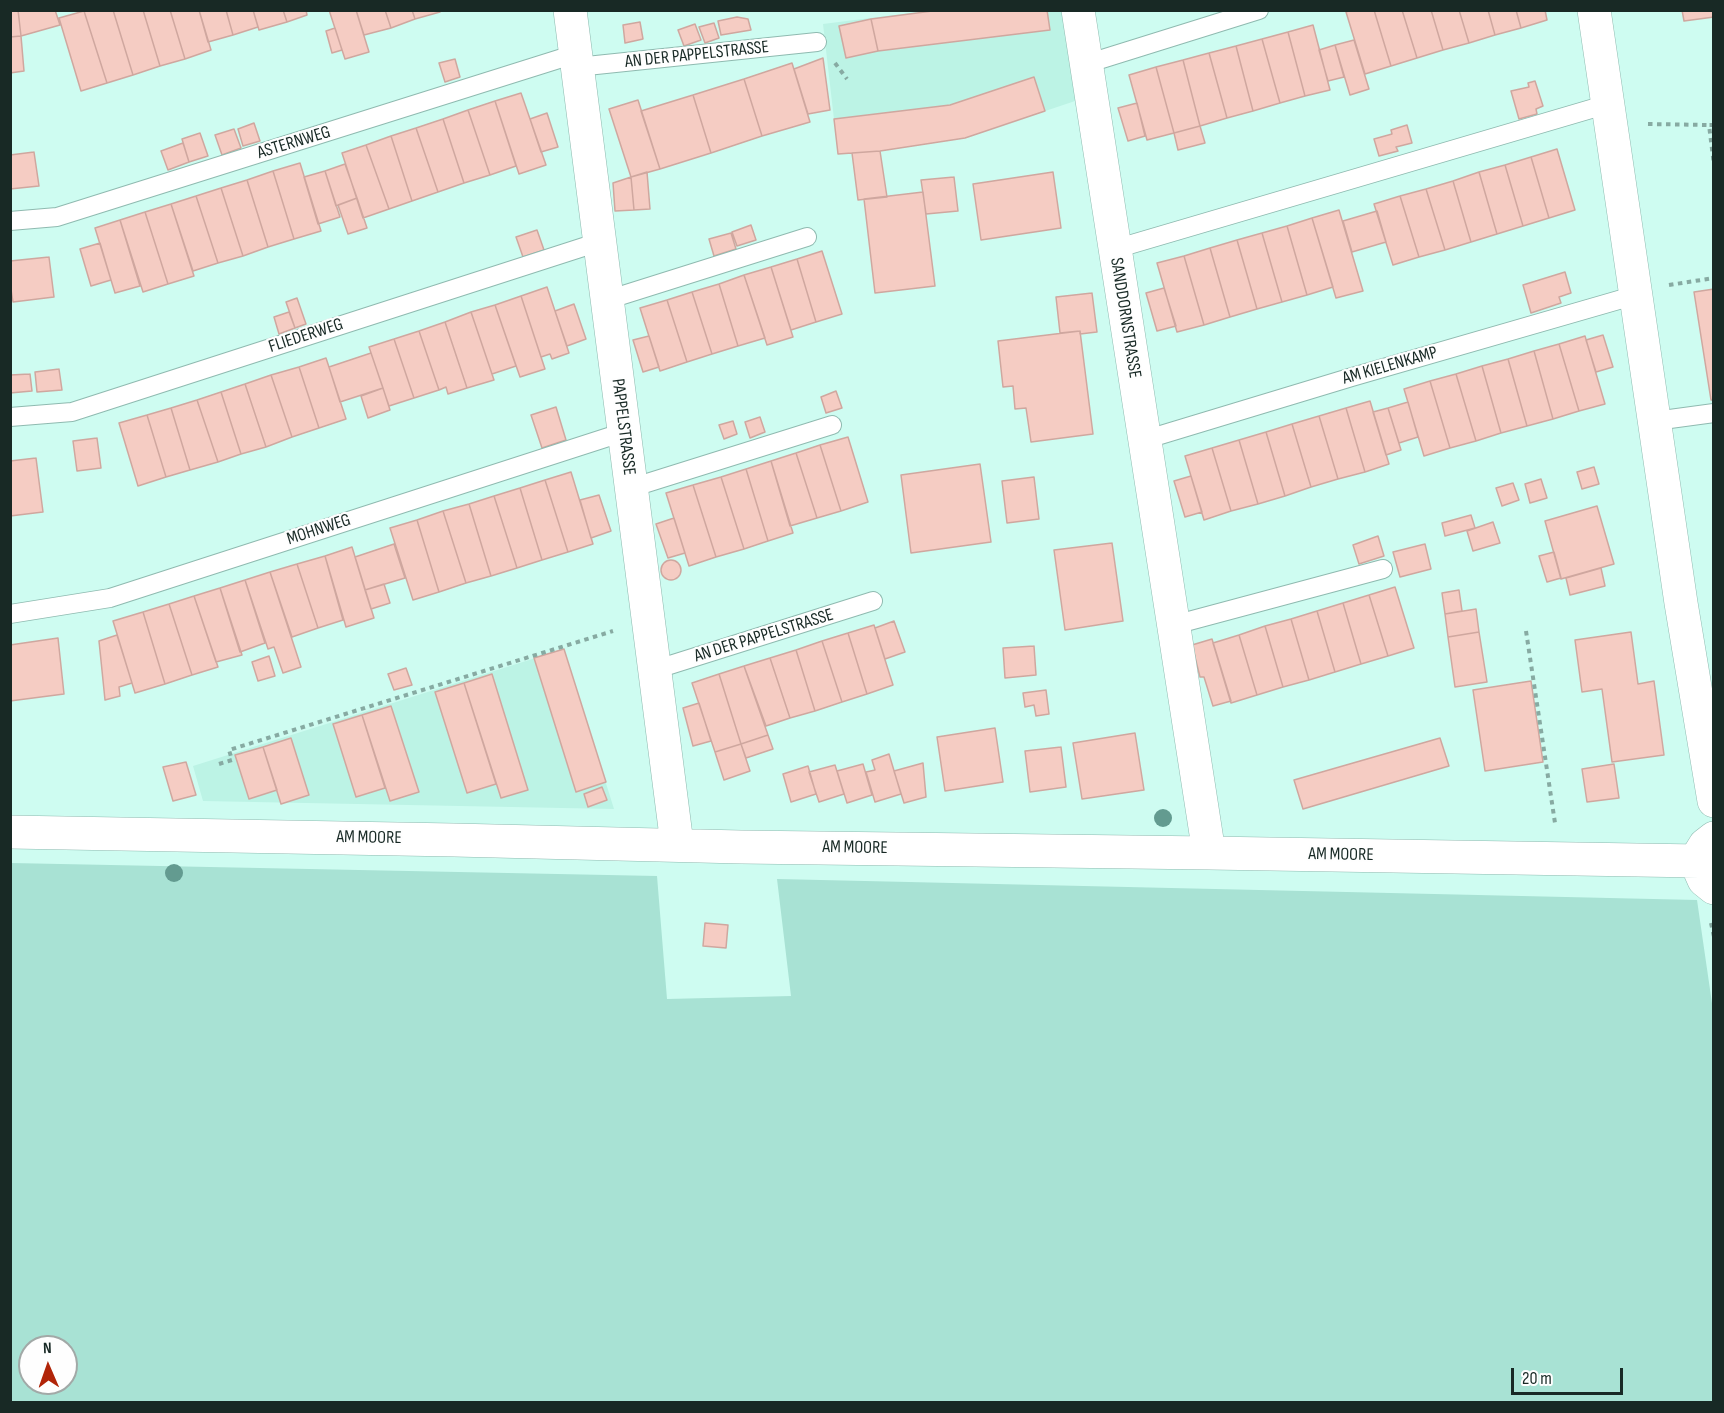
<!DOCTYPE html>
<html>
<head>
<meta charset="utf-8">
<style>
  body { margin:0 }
  #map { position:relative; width:1724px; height:1413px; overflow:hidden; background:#cefcf1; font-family:"Sofia Sans Condensed",sans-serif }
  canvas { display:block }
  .frame { position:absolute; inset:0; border:12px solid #182925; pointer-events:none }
  .north { position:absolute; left:18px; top:1335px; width:60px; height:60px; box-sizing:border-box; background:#fefefe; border:2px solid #a2a9a7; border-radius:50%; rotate:358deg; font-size:16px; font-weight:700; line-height:24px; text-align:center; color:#182925 }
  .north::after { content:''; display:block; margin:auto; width:21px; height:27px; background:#b12509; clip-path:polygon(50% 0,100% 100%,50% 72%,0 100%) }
  .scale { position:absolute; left:1511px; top:1368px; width:112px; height:27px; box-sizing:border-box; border:3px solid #182925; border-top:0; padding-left:8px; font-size:18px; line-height:21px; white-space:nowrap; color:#182925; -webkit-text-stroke:4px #fefefe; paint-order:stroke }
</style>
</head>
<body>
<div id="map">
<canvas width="1724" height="1413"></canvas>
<div class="frame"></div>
<div class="north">N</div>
<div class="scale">20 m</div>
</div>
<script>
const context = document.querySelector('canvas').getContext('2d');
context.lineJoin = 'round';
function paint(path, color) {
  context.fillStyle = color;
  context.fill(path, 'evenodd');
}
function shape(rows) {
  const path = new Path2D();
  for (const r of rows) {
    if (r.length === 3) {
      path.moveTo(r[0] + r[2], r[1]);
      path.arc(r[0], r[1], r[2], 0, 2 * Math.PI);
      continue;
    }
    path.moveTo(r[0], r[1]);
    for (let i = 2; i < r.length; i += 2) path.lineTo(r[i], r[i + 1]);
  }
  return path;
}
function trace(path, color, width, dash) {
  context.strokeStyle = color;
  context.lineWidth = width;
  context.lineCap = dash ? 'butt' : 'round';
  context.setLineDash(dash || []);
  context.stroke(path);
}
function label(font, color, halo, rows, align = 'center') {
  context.font = font + ' "Sofia Sans Condensed",sans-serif';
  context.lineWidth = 4.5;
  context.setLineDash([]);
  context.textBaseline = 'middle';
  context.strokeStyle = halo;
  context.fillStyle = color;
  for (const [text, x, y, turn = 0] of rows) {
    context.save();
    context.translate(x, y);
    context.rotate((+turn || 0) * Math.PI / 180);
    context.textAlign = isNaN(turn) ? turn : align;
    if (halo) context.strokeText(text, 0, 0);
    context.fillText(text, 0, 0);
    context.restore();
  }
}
paint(shape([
  [934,10,1063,11,1078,100,965,138,880,151,838,154,823,24],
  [564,649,614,809,203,801,193,766]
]), '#bcf3e5');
paint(shape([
  [11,863,657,876,667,999,791,996,777,879,1697,900,1714,1017,1713,1402,11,1402],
  [30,1347,66,1347,66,1383,30,1383]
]), '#a8e2d4');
const building = shape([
  [10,10,18,10,21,36,10,37,10,10],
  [18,10,55,10,60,25,21,36,18,10],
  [113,10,133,75,107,83,84,11,113,10],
  [113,10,143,10,160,66,133,75,113,10],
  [143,10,170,10,185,59,160,66,143,10],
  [170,10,199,10,211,50,185,59,170,10],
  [199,10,226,10,233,35,208,42,199,10],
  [226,10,253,10,258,27,233,35,226,10],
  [253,10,283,10,287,22,259,30,253,10],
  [283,10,306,10,307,15,287,22,283,10],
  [329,10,356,10,369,52,345,59,329,10],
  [356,10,385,10,391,28,364,35,356,10],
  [385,10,412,10,415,19,391,28,385,10],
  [412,10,440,10,440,12,415,19,412,10],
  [940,10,1047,10,1050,30,878,51,871,19,940,10],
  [1351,10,1374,10,1391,66,1365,74,1346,12,1351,10],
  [1374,10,1402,10,1417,58,1391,66,1374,10],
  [1402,10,1431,10,1443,50,1417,58,1402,10],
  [1431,10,1459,10,1469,43,1443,50,1431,10],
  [1459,10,1488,10,1495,35,1469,43,1459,10],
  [1488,10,1516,10,1521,28,1495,35,1488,10],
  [1516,10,1545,10,1547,20,1521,28,1516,10],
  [1682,10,1714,10,1714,17,1684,21,1682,10],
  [84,11,107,83,81,91,59,18,84,11],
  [737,17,748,19,751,30,721,35,718,21,737,17],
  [871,19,878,51,846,58,839,26,871,19],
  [640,22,643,39,625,43,623,25,640,22],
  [714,23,719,38,705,43,699,27,714,23],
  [695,24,701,40,684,46,678,30,695,24],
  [1313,25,1330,90,1305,96,1288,32,1313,25],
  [335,28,342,50,332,53,326,31,335,28],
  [1288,32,1305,96,1280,103,1262,39,1288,32],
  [21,36,24,71,10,73,10,37,21,36],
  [1262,39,1280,103,1253,111,1236,46,1262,39],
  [1354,40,1369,89,1350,95,1335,45,1354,40],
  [1335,45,1344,77,1328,81,1319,50,1335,45],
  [1236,46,1253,111,1227,118,1209,53,1236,46],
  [1209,53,1227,118,1200,126,1183,60,1209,53],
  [823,58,830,110,808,114,794,69,823,58],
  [455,59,460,77,445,82,439,63,455,59],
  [1183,60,1200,126,1174,133,1156,67,1183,60],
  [792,63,810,122,762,136,744,79,792,63],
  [1156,67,1174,133,1147,140,1129,75,1156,67],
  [1034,77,1045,111,965,138,880,151,838,154,834,119,950,105,1034,77],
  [744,79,762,136,711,153,693,95,744,79],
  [1535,81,1543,106,1536,109,1537,114,1519,119,1511,91,1529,87,1528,83,1535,81],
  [521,93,546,165,519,174,495,101,521,93],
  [693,95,711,153,660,169,641,111,693,95],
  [638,100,660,169,631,177,609,109,638,100],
  [495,101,516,166,490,175,468,110,495,101],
  [1137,103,1145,136,1128,141,1118,108,1137,103],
  [468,110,490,175,464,183,443,119,468,110],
  [547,113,558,147,541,152,530,119,547,113],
  [443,119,464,183,438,192,416,128,443,119],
  [254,123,260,141,243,146,238,129,254,123],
  [1407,125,1412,143,1396,147,1398,151,1379,156,1374,139,1392,134,1391,130,1407,125],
  [1200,126,1205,143,1178,150,1174,133,1200,126],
  [416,128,438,192,412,201,391,136,416,128],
  [234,129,241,148,222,155,215,135,234,129],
  [200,133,208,156,189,162,182,139,200,133],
  [391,136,412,201,389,209,366,145,391,136],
  [183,143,189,162,168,170,161,151,183,143],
  [366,145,389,209,363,218,342,153,366,145],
  [1557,149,1575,210,1549,218,1531,157,1557,149],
  [880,151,887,197,858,200,852,153,880,151],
  [34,152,39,186,10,189,10,155,34,152],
  [1531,157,1549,218,1523,226,1505,165,1531,157],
  [300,163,321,231,294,239,273,171,300,163],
  [345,164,357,198,336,206,325,171,345,164],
  [1505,165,1523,226,1497,234,1479,172,1505,165],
  [273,171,294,239,268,247,247,180,273,171],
  [325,171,340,217,318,224,304,177,325,171],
  [647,172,650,209,634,210,631,177,647,172],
  [1053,172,1061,228,981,240,973,184,1053,172],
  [1479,172,1497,234,1471,242,1453,181,1479,172],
  [631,177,634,210,615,211,613,183,631,177],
  [954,177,958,211,926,214,921,180,954,177],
  [247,180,268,247,243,256,221,188,247,180],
  [1453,181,1471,242,1445,250,1426,189,1453,181],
  [221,188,243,256,218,263,196,196,221,188],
  [1426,189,1445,250,1419,257,1400,196,1426,189],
  [923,192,935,286,875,293,864,199,923,192],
  [196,196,218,263,193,271,171,204,196,196],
  [1400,196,1419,257,1393,265,1374,204,1400,196],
  [357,198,367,228,348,234,338,205,357,198],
  [171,204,194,276,168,284,145,212,171,204],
  [1339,210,1363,291,1336,298,1312,218,1339,210],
  [1377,211,1386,242,1352,252,1343,221,1377,211],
  [145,212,168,284,143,292,120,220,145,212],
  [1312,218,1333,287,1307,295,1287,226,1312,218],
  [120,220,140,286,115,293,95,228,120,220],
  [751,225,756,240,737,246,732,232,751,225],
  [1287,226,1307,295,1282,302,1262,233,1287,226],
  [537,230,544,250,523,257,516,237,537,230],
  [731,233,736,249,714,256,709,239,731,233],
  [1262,233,1282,302,1257,309,1237,240,1262,233],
  [1237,240,1257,309,1230,317,1210,248,1237,240],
  [100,243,111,280,91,286,80,249,100,243],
  [1210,248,1230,317,1204,325,1184,256,1210,248],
  [822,251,842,314,816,322,797,259,822,251],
  [1184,256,1204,325,1177,332,1157,263,1184,256],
  [49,257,54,297,13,302,10,283,10,261,49,257],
  [797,259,816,322,791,330,771,267,797,259],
  [771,267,793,337,767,345,744,275,771,267],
  [1565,272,1571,293,1559,297,1561,303,1531,313,1523,285,1565,272],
  [744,275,765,338,738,346,719,284,744,275],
  [719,284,738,346,712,354,692,292,719,284],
  [547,287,569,353,552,359,550,354,541,357,521,296,547,287],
  [1164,288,1176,326,1157,331,1146,293,1164,288],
  [1714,289,1714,400,1711,400,1694,292,1714,289],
  [692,292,712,354,687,362,667,300,692,292],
  [1092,293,1097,332,1080,334,1080,331,1060,333,1056,297,1092,293],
  [521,296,545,369,520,377,495,305,521,296],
  [297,298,306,324,295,328,286,302,297,298],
  [667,300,687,362,660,371,640,308,667,300],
  [574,304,586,339,567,346,555,311,574,304],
  [495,305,516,366,492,374,471,312,495,305],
  [289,312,295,328,279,334,274,317,289,312],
  [471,312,494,380,467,388,445,322,471,312],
  [445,322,467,388,448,394,446,387,439,390,419,331,445,322],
  [419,331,439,390,414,398,394,339,419,331],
  [1080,331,1093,434,1031,442,1026,408,1015,409,1013,386,1003,387,998,341,1080,331],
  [1603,335,1613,367,1596,372,1586,340,1603,335],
  [649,336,659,367,643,372,633,340,649,336],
  [1585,336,1605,404,1579,411,1559,344,1585,336],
  [394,339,414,398,389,406,369,347,394,339],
  [1559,344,1579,411,1553,419,1534,351,1559,344],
  [1534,351,1553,419,1527,426,1508,359,1534,351],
  [371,353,383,388,340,402,329,367,371,353],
  [326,358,346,419,319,428,299,367,326,358],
  [1508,359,1527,426,1501,433,1482,366,1508,359],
  [1482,366,1501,433,1476,441,1456,374,1482,366],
  [299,367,319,428,292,437,271,375,299,367],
  [59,369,62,390,37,392,35,372,59,369],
  [30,374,32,391,10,393,10,375,30,374],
  [1456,374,1476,441,1450,448,1430,381,1456,374],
  [271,375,292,437,266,447,245,384,271,375],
  [1430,381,1450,448,1424,456,1404,389,1430,381],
  [245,384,266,447,241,454,221,392,245,384],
  [383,388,390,410,368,418,361,396,383,388],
  [836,391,842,408,826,413,821,397,836,391],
  [221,392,241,454,218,462,197,400,221,392],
  [197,400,218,462,190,470,171,408,197,400],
  [1370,401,1389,464,1365,472,1346,408,1370,401],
  [1408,402,1418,437,1399,443,1388,408,1408,402],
  [556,407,566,440,542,448,531,415,556,407],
  [171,408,190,470,166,477,147,415,171,408],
  [1346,408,1365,472,1338,479,1319,416,1346,408],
  [1388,408,1401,450,1386,455,1373,412,1388,408],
  [147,415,166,477,138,486,119,423,147,415],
  [1319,416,1338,479,1311,487,1292,424,1319,416],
  [760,417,765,432,750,438,745,422,760,417],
  [733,421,737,434,724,439,719,425,733,421],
  [1292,424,1311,487,1285,496,1266,432,1292,424],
  [1266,432,1285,496,1258,504,1239,440,1266,432],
  [848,437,868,502,841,511,820,445,848,437],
  [97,438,101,468,77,471,73,441,97,438],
  [1239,440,1258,504,1231,511,1212,448,1239,440],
  [820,445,841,511,817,518,796,453,820,445],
  [1212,448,1231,511,1204,520,1185,456,1212,448],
  [796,453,817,518,790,526,771,461,796,453],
  [36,458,43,512,10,516,10,461,36,458],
  [771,461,793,533,768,541,746,469,771,461],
  [980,464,991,542,911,553,901,475,980,464],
  [1594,467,1599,484,1582,489,1577,472,1594,467],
  [746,469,768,541,744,549,721,477,746,469],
  [571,472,593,544,568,552,545,480,571,472],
  [1191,476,1202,512,1185,517,1174,481,1191,476],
  [721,477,744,549,716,557,693,485,721,477],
  [1034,477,1039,519,1007,523,1002,481,1034,477],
  [1541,479,1547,498,1530,503,1525,484,1541,479],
  [545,480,568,552,542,560,520,488,545,480],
  [1513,483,1519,500,1502,506,1496,488,1513,483],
  [693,485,716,557,689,566,666,493,693,485],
  [520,488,542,560,517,568,494,496,520,488],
  [599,495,611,531,591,538,580,500,599,495],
  [494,496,517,568,491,576,469,504,494,496],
  [469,504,491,576,466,583,443,511,469,504],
  [1597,506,1614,564,1561,579,1545,521,1597,506],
  [443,511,466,583,439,592,417,520,443,511],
  [1471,515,1475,528,1445,536,1442,523,1471,515],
  [674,518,685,553,668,558,656,524,674,518],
  [417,520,439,592,413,600,390,528,417,520],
  [1493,522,1500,543,1473,551,1467,531,1493,522],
  [1378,536,1384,556,1359,564,1353,545,1378,536],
  [1112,543,1123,621,1065,630,1054,550,1112,543],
  [394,544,405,578,365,590,355,557,394,544],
  [1425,544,1431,569,1400,577,1393,552,1425,544],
  [352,547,374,618,346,627,325,556,352,547],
  [1554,552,1561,578,1547,582,1539,556,1554,552],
  [325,556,343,620,318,628,297,564,325,556],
  [671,570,10],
  [297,564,318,628,292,637,270,572,297,564],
  [1601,568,1605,586,1570,595,1566,578,1601,568],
  [270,572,301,667,283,673,274,647,268,649,245,580,270,572],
  [245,580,265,643,240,652,220,588,245,580],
  [384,584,390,603,371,609,365,590,384,584],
  [1395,587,1414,648,1388,656,1369,595,1395,587],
  [220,588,242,655,216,662,194,596,220,588],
  [1459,590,1462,611,1445,614,1442,593,1459,590],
  [1369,595,1388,656,1361,664,1343,603,1369,595],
  [194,596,218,667,192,675,169,604,194,596],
  [1343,603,1361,664,1335,672,1317,611,1343,603],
  [169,604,192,675,165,684,143,612,169,604],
  [1476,609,1479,632,1448,637,1445,614,1476,609],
  [1317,611,1335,672,1309,680,1291,619,1317,611],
  [143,612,165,684,135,693,113,621,143,612],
  [1291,619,1309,680,1283,687,1265,626,1291,619],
  [894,621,905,652,885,659,875,628,894,621],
  [874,625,893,685,867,694,848,633,874,625],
  [1265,626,1283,687,1257,695,1239,635,1265,626],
  [1479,632,1487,682,1455,687,1448,637,1479,632],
  [1631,632,1638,684,1654,681,1664,755,1612,762,1602,689,1582,692,1575,640,1631,632],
  [848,633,867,694,842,702,822,641,848,633],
  [117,635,132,683,119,687,120,696,105,700,99,641,117,635],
  [1239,635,1257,695,1231,703,1213,643,1239,635],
  [58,638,64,694,10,701,10,645,58,638],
  [1212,639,1231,701,1213,706,1204,677,1200,677,1192,645,1212,639],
  [822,641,842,702,815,711,796,650,822,641],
  [1034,646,1036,675,1005,678,1003,648,1034,646],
  [564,649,606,782,576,792,534,658,564,649],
  [796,650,815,711,790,718,770,658,796,650],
  [269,656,275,676,258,681,252,662,269,656],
  [770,658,790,718,766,726,744,666,770,658],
  [744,666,768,735,741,744,719,674,744,666],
  [406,668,412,685,394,690,388,674,406,668],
  [492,674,528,790,501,798,464,683,492,674],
  [719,674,741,744,715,752,692,683,719,674],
  [1531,681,1543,762,1485,771,1473,690,1531,681],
  [464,683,496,784,467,793,435,692,464,683],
  [1046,690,1049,714,1036,716,1034,705,1025,707,1023,693,1046,690],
  [699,703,711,741,693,746,683,708,699,703],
  [391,706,419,792,390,801,362,715,391,706],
  [362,715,385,788,356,797,333,724,362,715],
  [995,728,1003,782,945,791,937,737,995,728],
  [1135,733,1144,790,1082,799,1073,743,1135,733],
  [768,735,773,749,746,758,741,744,768,735],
  [291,738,309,795,281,804,263,747,291,738],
  [1440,738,1449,766,1303,809,1294,780,1440,738],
  [741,744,750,771,724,780,715,752,741,744],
  [263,747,277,790,249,799,235,755,263,747],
  [1061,747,1066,787,1030,792,1025,751,1061,747],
  [889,754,901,794,875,802,866,772,875,770,872,760,889,754],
  [186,762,196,795,173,801,163,767,186,762],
  [923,763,926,797,904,803,894,771,923,763],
  [863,764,872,795,847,803,837,771,863,764],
  [1614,764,1619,798,1587,802,1582,769,1614,764],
  [835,765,844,794,819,802,809,772,835,765],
  [808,766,816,794,791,802,783,774,808,766],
  [602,787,607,800,588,807,584,794,602,787],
  [705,923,728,925,726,948,703,946,705,923]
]);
paint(building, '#f5ccc3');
trace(building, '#cfa79f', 1.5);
const service = shape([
  [1086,64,1259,10],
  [577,67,817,42],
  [10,221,57,217,575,54],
  [1115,249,1608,104],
  [607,300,807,237],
  [10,417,72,412,599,242],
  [1655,421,1714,413],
  [1144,440,1352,377,1636,295],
  [631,488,832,425],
  [10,614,110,598,624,432],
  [1174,625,1383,569],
  [654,670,873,601]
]);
const minor = shape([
  [570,10,677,844],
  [1078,10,1209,853],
  [1594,10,1681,603,1714,801],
  [10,832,454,840,741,847,1209,853,1699,861],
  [1714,838,1705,845,1700,853,1699,861,1700,871,1704,880,1714,888]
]);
trace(service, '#8fbab0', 20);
trace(minor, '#8fbab0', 34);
trace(shape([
  [835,63,847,79],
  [1648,124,1709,125],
  [1714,125,1709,125,1714,165],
  [1669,285,1714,278],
  [1526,631,1555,823],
  [219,764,232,760,229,750,613,631],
  [1711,923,1714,937]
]), '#87aaa2', 4, [4.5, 4.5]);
trace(service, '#fff', 18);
trace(minor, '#fff', 33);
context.fillStyle = '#639b90';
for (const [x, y] of [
  [1163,818],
  [174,873]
]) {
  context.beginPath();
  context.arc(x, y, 9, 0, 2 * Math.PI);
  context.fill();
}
label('18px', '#182925', '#fefefe', [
  ["AN DER PAPPELSTRASSE",697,55,-6],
  ["ASTERNWEG",294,143,-17],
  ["SANDDORNSTRASSE",1125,318,81],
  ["FLIEDERWEG",306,336,-18],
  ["AM KIELENKAMP",1390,366,-16],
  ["PAPPELSTRASSE",623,427,83],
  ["MOHNWEG",319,530,-18],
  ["AN DER PAPPELSTRASSE",764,636,-17],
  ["AM MOORE",369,838,1],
  ["AM MOORE",855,848,1],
  ["AM MOORE",1341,855,1]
]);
</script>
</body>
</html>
